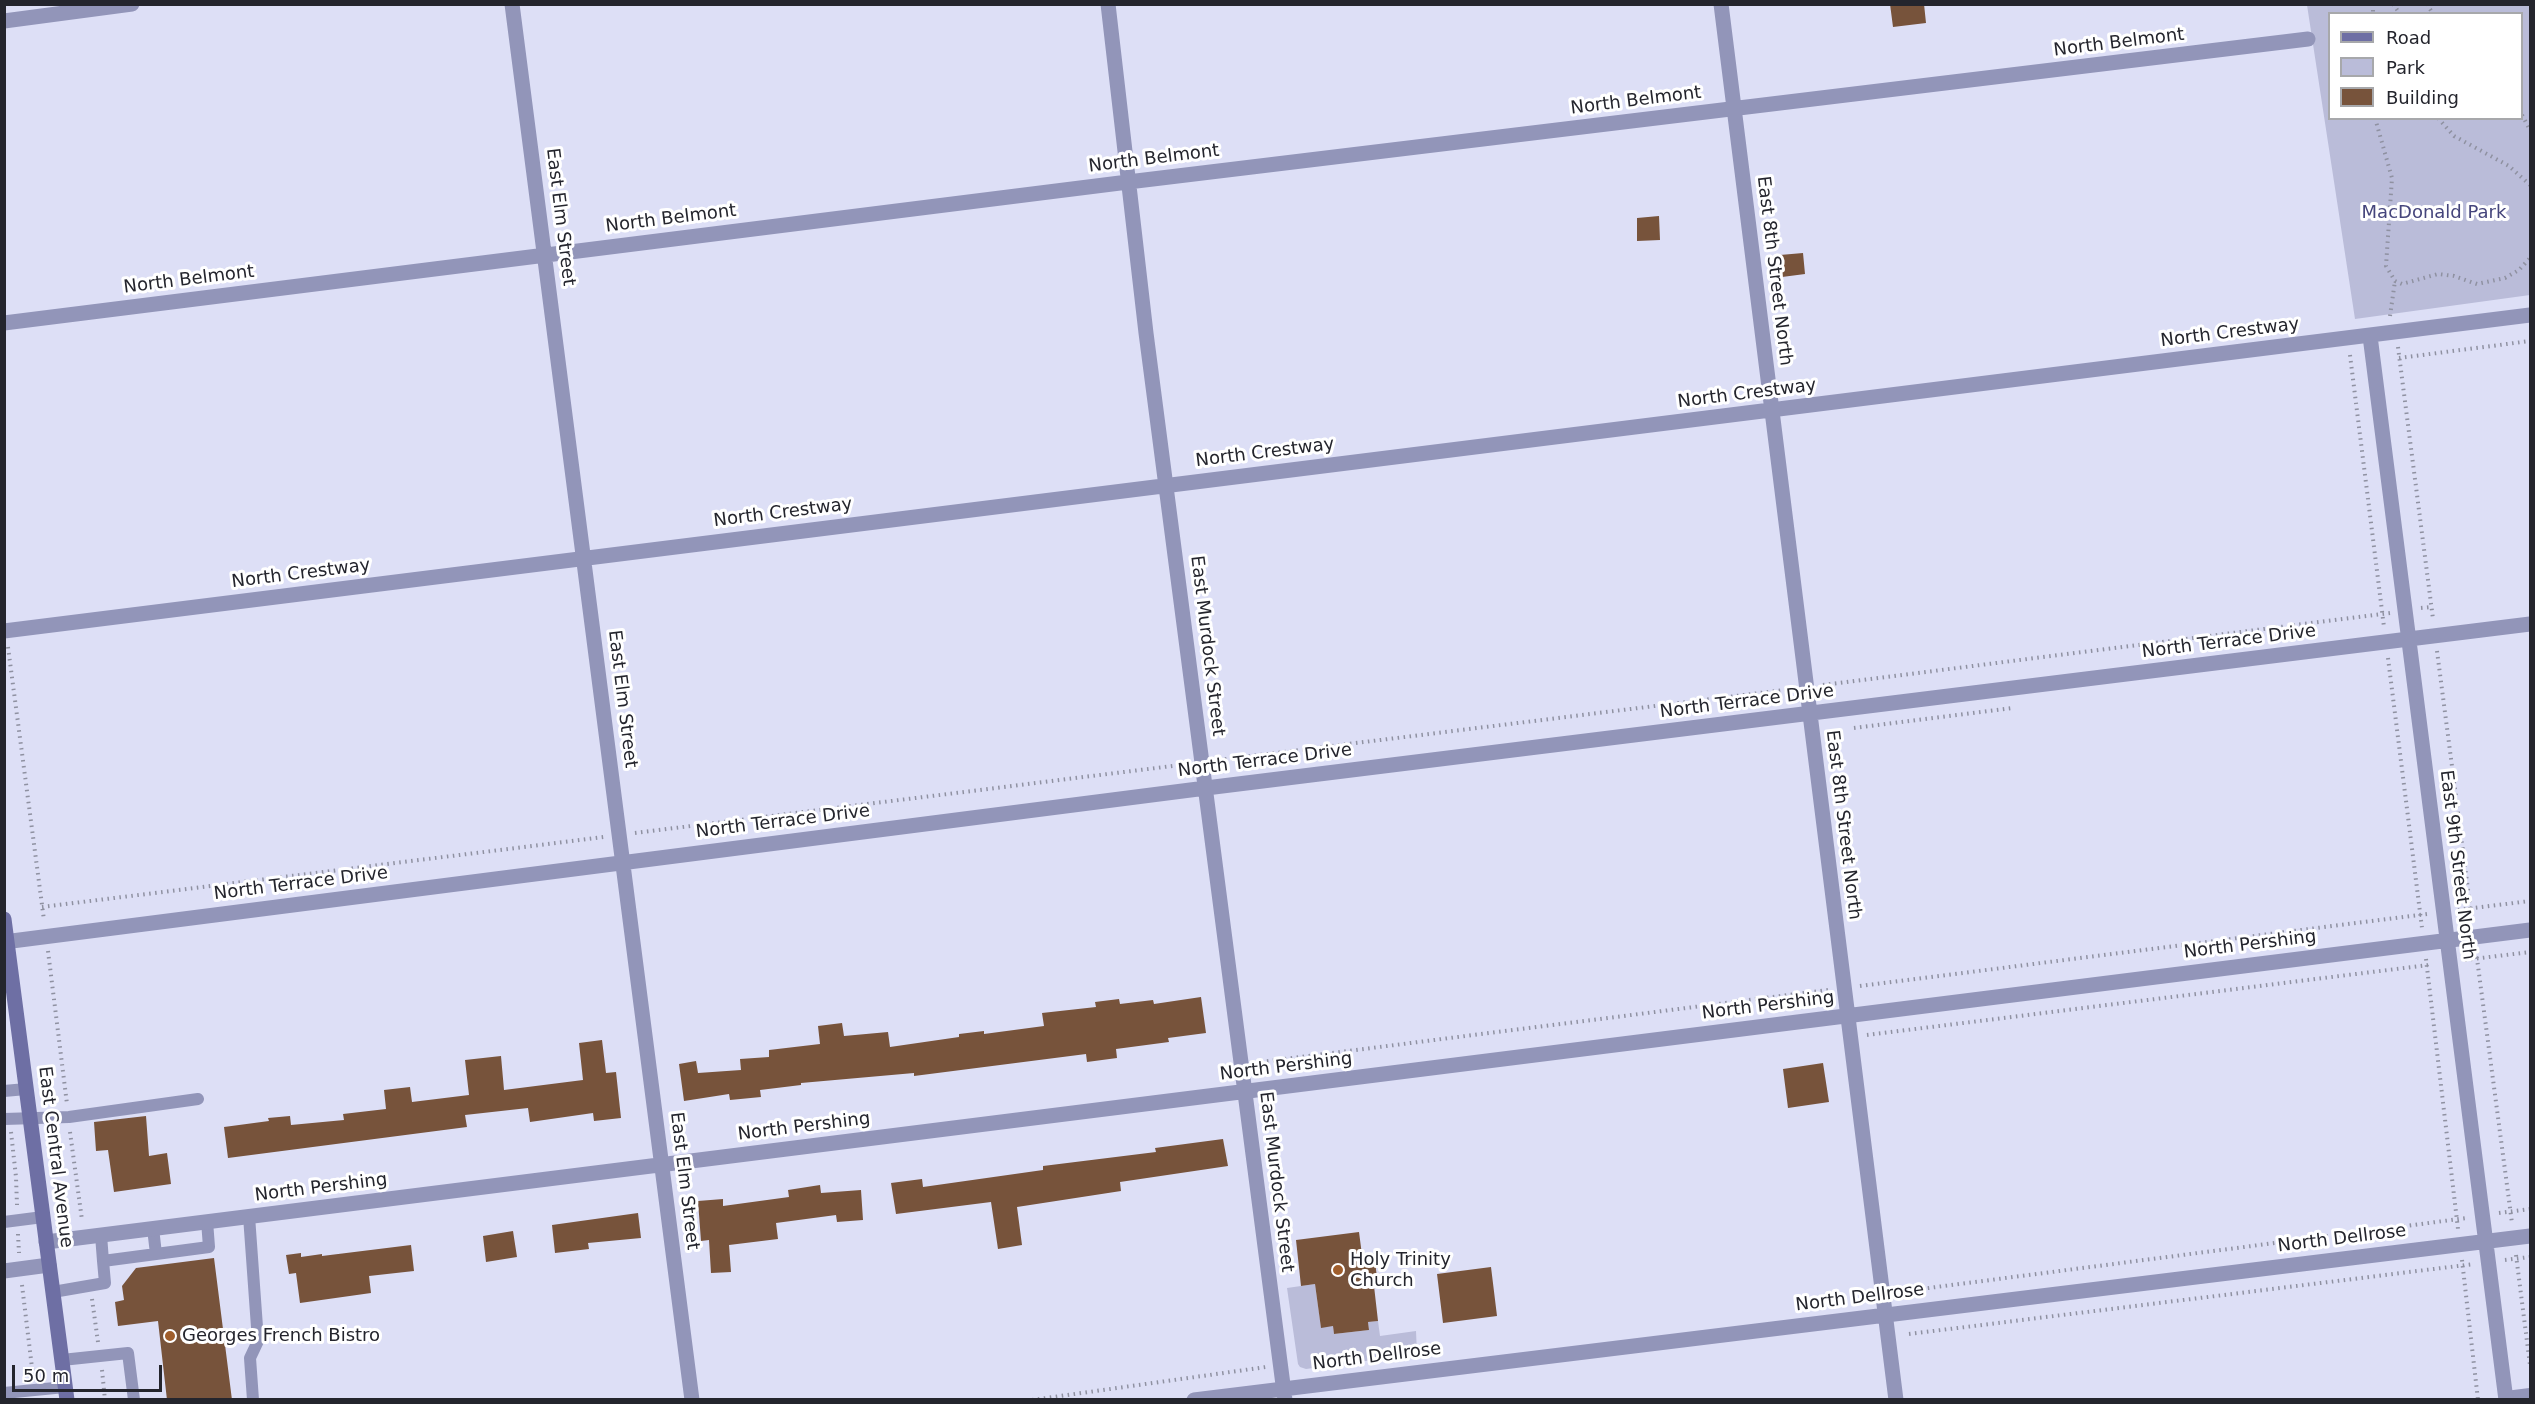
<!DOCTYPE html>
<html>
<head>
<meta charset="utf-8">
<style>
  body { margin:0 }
  #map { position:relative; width:2535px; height:1404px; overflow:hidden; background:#dddff6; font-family:"DejaVu Sans",sans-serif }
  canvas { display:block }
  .frame { position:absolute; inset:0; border:6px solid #24252d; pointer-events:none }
  .legend { position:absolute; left:2328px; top:12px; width:195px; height:108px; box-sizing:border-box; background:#fff; border:2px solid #a7a8ab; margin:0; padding:8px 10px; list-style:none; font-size:18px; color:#24252d }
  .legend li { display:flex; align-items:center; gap:12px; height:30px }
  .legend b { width:30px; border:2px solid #a7a8ab }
  .scale { position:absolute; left:12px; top:1365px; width:150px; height:27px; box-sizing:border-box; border:3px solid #24252d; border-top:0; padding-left:8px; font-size:18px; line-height:21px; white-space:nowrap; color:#24252d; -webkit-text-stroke:4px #fff; paint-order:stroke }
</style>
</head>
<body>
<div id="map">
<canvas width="2535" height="1404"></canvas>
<div class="frame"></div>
<ul class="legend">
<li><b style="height:8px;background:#6e6fa4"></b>Road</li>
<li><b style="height:16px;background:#babcd9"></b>Park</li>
<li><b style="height:16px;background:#77533b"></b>Building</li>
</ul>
<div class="scale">50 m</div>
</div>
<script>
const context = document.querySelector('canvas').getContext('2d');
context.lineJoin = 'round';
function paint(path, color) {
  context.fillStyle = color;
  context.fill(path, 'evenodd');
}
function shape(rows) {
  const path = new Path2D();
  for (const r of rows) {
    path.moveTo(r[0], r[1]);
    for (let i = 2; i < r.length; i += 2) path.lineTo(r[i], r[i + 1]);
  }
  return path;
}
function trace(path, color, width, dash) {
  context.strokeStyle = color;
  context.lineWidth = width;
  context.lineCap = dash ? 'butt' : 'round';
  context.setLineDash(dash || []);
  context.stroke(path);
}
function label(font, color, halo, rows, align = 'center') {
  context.font = font + ' "DejaVu Sans",sans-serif';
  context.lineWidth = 6;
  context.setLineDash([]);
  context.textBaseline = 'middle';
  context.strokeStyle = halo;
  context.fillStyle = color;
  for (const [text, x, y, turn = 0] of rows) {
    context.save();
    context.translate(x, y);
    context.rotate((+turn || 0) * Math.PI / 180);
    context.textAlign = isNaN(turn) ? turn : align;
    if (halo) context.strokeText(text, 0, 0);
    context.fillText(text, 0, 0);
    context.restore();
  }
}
paint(shape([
  [2307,5,2530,5,2530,295,2355,319],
  [2330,14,2522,14,2522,118,2330,118],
  [1315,1284,1321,1327,1333,1326,1334,1334,1369,1330,1368,1322,1378,1321,1380,1336,1416,1331,1417,1354,1306,1369,1300,1367,1298,1364,1287,1288]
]), '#babcd9');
paint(shape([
  [1890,4,1924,4,1926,23,1893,27],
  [1659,216,1660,240,1637,241,1637,218],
  [1803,253,1805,274,1782,277,1780,255],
  [1201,997,1206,1033,1168,1038,1169,1042,1116,1049,1117,1058,1087,1062,1086,1054,914,1076,914,1073,801,1083,801,1085,760,1090,761,1097,730,1100,729,1094,684,1101,679,1064,696,1061,698,1073,741,1070,740,1059,769,1057,769,1050,820,1044,818,1026,842,1023,844,1036,888,1032,890,1047,959,1037,959,1034,984,1031,984,1034,1044,1026,1042,1013,1096,1007,1095,1002,1119,999,1120,1004,1153,1000,1154,1004],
  [602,1040,606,1073,616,1072,621,1118,594,1121,593,1113,530,1122,528,1108,465,1115,467,1127,228,1158,224,1127,269,1121,268,1118,290,1116,291,1125,344,1120,343,1114,386,1109,384,1090,410,1087,412,1102,469,1095,465,1060,501,1056,504,1090,583,1080,579,1043],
  [1823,1063,1829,1102,1788,1108,1783,1069],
  [146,1116,149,1156,167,1153,171,1184,114,1192,108,1150,96,1151,94,1122],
  [1223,1139,1228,1166,1120,1182,1121,1191,1017,1207,1022,1245,998,1249,991,1202,896,1214,891,1183,922,1179,923,1187,1043,1170,1043,1166,1156,1152,1155,1148],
  [820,1185,821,1193,861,1190,863,1220,837,1222,836,1215,776,1223,778,1239,729,1245,731,1272,711,1273,709,1240,701,1241,698,1201,723,1199,723,1206,789,1197,788,1190],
  [638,1213,641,1238,588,1243,589,1249,555,1253,552,1225],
  [513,1231,517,1257,486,1262,483,1236],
  [1359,1232,1362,1255,1374,1253,1378,1286,1374,1286,1378,1321,1368,1322,1369,1330,1334,1334,1333,1326,1321,1328,1315,1284,1301,1286,1296,1240],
  [411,1245,414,1271,369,1276,371,1293,300,1303,296,1273,289,1274,286,1255,301,1253,301,1257,322,1254,322,1256],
  [214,1258,232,1400,167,1400,158,1321,118,1326,115,1302,124,1300,122,1286,136,1268],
  [1491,1267,1497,1316,1443,1323,1437,1274]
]), '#77533b');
trace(shape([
  [2373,4,2373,14],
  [2393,4,2400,14],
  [2427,4,2433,14],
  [2522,115,2530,130],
  [2375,118,2392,178,2386,266,2395,281,2402,284,2438,274,2454,276,2477,284,2505,278,2519,270,2530,258],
  [2438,118,2454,136,2509,166,2530,185],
  [2390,316,2395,281],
  [2398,347,2433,619],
  [2350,355,2384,627],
  [2399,358,2530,341],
  [2421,608,2432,607],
  [8,647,44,920],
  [2437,651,2472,920],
  [2388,658,2422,928],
  [1823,685,2390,613],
  [1854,728,2012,708],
  [1219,760,1792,689],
  [635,833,1188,764],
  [42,907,604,837],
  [2458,910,2530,901],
  [48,951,67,1104],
  [2476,951,2512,1223],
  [2426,959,2458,1229],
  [2465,960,2530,952],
  [1860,986,2427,914],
  [1867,1035,2428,965],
  [1261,1062,1828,990],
  [11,1132,16,1177,17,1205],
  [70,1132,82,1220],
  [2499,1213,2530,1209],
  [18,1234,19,1253],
  [2516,1255,2530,1365],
  [2462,1260,2478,1400],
  [2505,1260,2530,1257],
  [22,1285,33,1376],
  [1898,1292,2467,1218],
  [92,1299,98,1342],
  [1909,1334,2474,1264],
  [102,1370,105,1400],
  [1032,1400,1266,1367]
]), '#8f91a1', 4, [1.5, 4.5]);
trace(shape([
  [4,1091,26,1089],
  [4,1119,69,1117,198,1099],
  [249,1216,258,1341,250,1358,253,1400],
  [4,1222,43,1217],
  [153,1228,156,1254],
  [101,1235,103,1261,209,1247,207,1221],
  [53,1292,105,1283,103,1261],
  [62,1360,128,1353,134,1400],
  [4,1393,65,1387],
  [2506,1397,2530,1394]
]), '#9295b9', 12);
trace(shape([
  [512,4,692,1400],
  [1108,4,1146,333,1285,1400],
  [1721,4,1896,1400],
  [4,21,132,4],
  [4,323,1128,182,2308,39],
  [2370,336,2506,1400],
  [4,631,2530,315],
  [4,942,1206,788,2530,624],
  [46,1242,2530,930],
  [4,1271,49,1265],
  [1194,1400,2530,1236]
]), '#9295b9', 15);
trace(shape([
  [4,919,67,1400]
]), '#6e6fa4', 15);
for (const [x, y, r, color] of [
  [1338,1270,6,"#a05e2c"],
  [170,1336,6,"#a05e2c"]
]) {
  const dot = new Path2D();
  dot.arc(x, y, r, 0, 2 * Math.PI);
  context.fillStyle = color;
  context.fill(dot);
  trace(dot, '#fff', 2);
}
label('18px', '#24252d', '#fff', [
  ["North Belmont",2119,43,-7],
  ["North Belmont",1636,101,-7],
  ["North Belmont",1154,159,-7],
  ["East Elm Street",560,217,83],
  ["North Belmont",671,219,-7],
  ["East 8th Street North",1774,271,83],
  ["North Belmont",189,280,-7],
  ["North Crestway",2230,333,-7],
  ["North Crestway",1747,394,-7],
  ["North Crestway",1265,453,-7],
  ["North Crestway",783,513,-7],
  ["North Crestway",301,574,-7],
  ["North Terrace Drive",2229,642,-7],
  ["East Murdock Street",1207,646,83],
  ["East Elm Street",622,699,83],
  ["North Terrace Drive",1747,702,-7],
  ["North Terrace Drive",1265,761,-7],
  ["North Terrace Drive",783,822,-7],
  ["East 8th Street North",1843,825,83],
  ["East 9th Street North",2457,865,83],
  ["North Terrace Drive",301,884,-7],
  ["North Pershing",2250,945,-7],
  ["North Pershing",1768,1006,-7],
  ["North Pershing",1286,1067,-7],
  ["North Pershing",804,1127,-7],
  ["East Central Avenue",55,1157,83],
  ["East Elm Street",684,1181,83],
  ["East Murdock Street",1276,1182,83],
  ["North Pershing",321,1188,-7],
  ["North Dellrose",2342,1239,-7],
  ["North Dellrose",1860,1298,-7],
  ["North Dellrose",1377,1357,-7]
]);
label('18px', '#45457c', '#fff', [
  ["MacDonald Park",2434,213]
]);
label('18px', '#24252d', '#fff', [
  ["Holy Trinity",1350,1260],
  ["Church",1350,1281],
  ["Georges French Bistro",182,1336]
], 'left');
</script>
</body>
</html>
